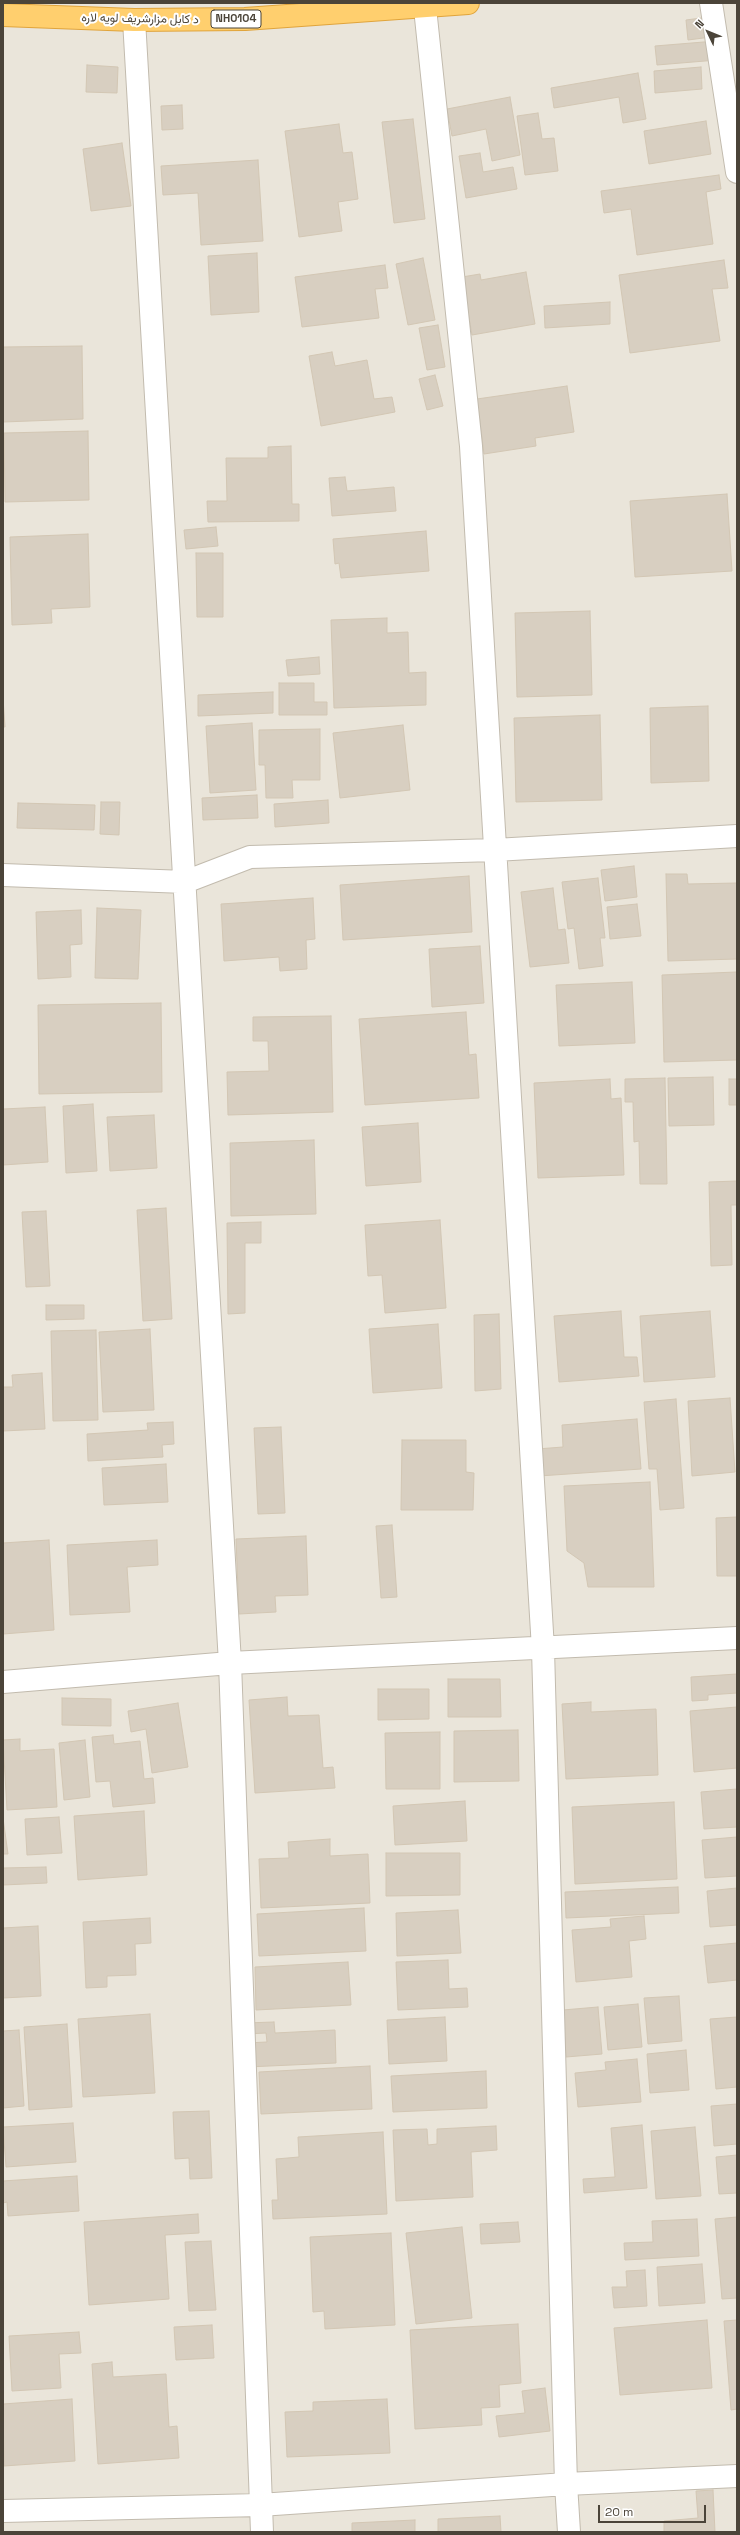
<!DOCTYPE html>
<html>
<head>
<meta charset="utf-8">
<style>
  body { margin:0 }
  #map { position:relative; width:740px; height:2535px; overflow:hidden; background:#f6f3ec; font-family:"Space Grotesk",sans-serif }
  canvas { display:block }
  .frame { position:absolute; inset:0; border:4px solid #4b4439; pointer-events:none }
  .north { position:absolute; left:688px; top:12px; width:40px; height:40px; -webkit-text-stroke:3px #fff; paint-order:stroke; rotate:313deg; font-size:11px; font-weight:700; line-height:16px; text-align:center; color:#4b4439 }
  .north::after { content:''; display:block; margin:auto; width:14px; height:18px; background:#4b4439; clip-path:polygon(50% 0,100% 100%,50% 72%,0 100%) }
  .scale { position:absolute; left:598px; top:2505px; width:108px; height:18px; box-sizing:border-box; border:2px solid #4b4439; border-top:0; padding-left:5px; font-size:12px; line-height:14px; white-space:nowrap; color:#4b4439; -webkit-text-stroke:3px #fff; paint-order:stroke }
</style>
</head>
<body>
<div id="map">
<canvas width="740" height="2535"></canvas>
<div class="frame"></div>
<div class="north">N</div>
<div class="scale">20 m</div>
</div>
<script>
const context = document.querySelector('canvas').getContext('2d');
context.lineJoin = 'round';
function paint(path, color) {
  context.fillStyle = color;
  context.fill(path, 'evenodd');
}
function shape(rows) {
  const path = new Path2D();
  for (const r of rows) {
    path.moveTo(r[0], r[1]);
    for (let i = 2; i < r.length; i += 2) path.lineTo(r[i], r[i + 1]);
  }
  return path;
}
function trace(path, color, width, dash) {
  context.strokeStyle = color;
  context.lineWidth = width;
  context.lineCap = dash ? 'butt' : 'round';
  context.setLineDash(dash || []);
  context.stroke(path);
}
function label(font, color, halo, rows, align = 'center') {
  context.font = font + ' "Space Grotesk",Vazirmatn,sans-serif';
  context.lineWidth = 4;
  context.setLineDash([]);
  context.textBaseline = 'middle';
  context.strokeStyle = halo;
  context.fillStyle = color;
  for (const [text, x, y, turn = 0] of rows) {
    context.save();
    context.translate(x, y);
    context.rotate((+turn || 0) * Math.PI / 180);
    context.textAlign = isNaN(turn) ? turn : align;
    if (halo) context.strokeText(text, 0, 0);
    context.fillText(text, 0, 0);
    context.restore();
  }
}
paint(shape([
  [3,3,737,3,737,2532,3,2532]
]), '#eae5da');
const building = shape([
  [709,17,711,37,688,40,686,20,709,17],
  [716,41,717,60,657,65,655,46,716,41],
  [87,65,118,67,117,93,86,92,87,65],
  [701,67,702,89,655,93,654,71,701,67],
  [638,73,646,119,623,123,619,97,554,108,551,88,638,73],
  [510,97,520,155,492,161,486,129,452,136,447,109,510,97],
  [182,105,183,129,162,130,161,106,182,105],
  [538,113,542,139,554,138,558,171,525,175,517,116,538,113],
  [413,119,425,219,394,223,382,122,413,119],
  [706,121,711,154,649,164,644,131,706,121],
  [339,124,343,153,352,152,358,199,338,202,342,231,299,237,285,131,339,124],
  [122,143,131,206,91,211,83,149,122,143],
  [480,153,483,172,513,167,517,189,466,198,459,156,480,153],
  [258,160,263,241,201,245,198,193,163,195,161,166,258,160],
  [719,175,721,189,706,192,713,244,637,255,631,209,604,213,601,191,719,175],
  [257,253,259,312,211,315,208,256,257,253],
  [423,258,435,320,408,325,396,264,423,258],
  [724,260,728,288,712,289,720,341,630,353,619,275,724,260],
  [385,265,388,288,375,289,379,318,302,327,295,277,385,265],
  [526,272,535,324,472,335,462,277,480,274,481,280,526,272],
  [610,302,610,324,545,328,544,306,610,302],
  [438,325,445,367,427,370,419,328,438,325],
  [82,346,83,419,3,422,3,347,82,346],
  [332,352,335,366,367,360,374,399,392,397,395,412,321,426,309,356,332,352],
  [435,375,443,406,427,410,419,379,435,375],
  [567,386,574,432,535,438,536,446,484,454,477,399,567,386],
  [88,431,89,500,5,502,4,433,88,431],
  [291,446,292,504,299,504,299,521,208,522,207,501,227,501,226,458,268,458,268,447,291,446],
  [345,477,347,491,394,487,396,511,332,516,329,478,345,477],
  [727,494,732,571,635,577,630,501,727,494],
  [216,527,218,546,186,549,184,530,216,527],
  [426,531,429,571,341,578,339,563,335,564,333,539,426,531],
  [88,534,90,607,51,609,52,623,12,625,10,537,88,534],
  [196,553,223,553,223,617,197,617,196,553],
  [590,611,592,695,517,697,515,613,590,611],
  [387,618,387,633,408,632,409,673,426,672,426,705,334,708,331,620,387,618],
  [319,657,320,674,288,676,286,660,319,657],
  [279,683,314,683,314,702,327,702,327,715,279,715,279,683],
  [273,692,273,713,198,716,198,695,273,692],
  [3,698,5,727,3,727,3,698],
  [708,706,709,781,651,783,650,708,708,706],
  [600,715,602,800,516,802,514,718,600,715],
  [252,723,256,790,210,793,206,726,252,723],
  [403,725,410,790,340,798,333,733,403,725],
  [320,729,320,780,292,780,293,798,266,798,265,765,259,765,259,730,320,729],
  [257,795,258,818,203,820,202,798,257,795],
  [328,800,329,823,275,827,274,804,328,800],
  [101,802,120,802,119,835,100,834,101,802],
  [18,803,95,805,94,830,17,828,18,803],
  [634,866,637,897,605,901,601,870,634,866],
  [666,874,687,874,688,884,737,883,737,959,668,961,666,874],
  [469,876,472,932,343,940,340,885,469,876],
  [598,878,605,938,600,938,603,966,579,969,574,928,568,929,562,882,598,878],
  [553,888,558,930,565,929,569,963,530,967,521,892,553,888],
  [313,898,315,939,306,940,307,969,280,971,279,957,224,961,221,904,313,898],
  [637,904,641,936,610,939,607,907,637,904],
  [97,908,141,910,138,979,95,978,97,908],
  [81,910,82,944,70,945,71,977,38,979,36,912,81,910],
  [480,946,484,1003,432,1007,429,949,480,946],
  [737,972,737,1060,664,1062,662,975,737,972],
  [632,982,635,1043,559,1046,556,985,632,982],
  [161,1003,162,1092,39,1094,38,1005,161,1003],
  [466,1012,469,1055,476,1054,479,1098,365,1105,359,1019,466,1012],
  [331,1016,333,1112,228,1115,227,1072,269,1071,268,1041,253,1041,253,1017,331,1016],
  [713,1077,714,1125,669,1126,668,1078,713,1077],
  [665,1078,667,1184,640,1184,639,1141,634,1142,633,1102,625,1102,625,1079,665,1078],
  [610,1079,611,1099,621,1098,624,1175,538,1178,534,1083,610,1079],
  [729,1079,737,1079,737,1105,729,1105,729,1079],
  [93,1104,97,1171,66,1173,63,1106,93,1104],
  [45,1107,48,1162,3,1165,3,1109,45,1107],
  [154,1115,157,1168,110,1171,107,1117,154,1115],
  [418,1123,421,1182,366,1186,362,1127,418,1123],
  [314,1140,316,1214,231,1216,230,1143,314,1140],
  [737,1181,737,1205,731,1205,732,1265,711,1266,709,1182,737,1181],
  [166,1208,172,1319,143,1321,137,1210,166,1208],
  [46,1211,50,1286,26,1287,22,1212,46,1211],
  [440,1220,446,1308,385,1313,382,1275,368,1276,365,1225,440,1220],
  [261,1222,261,1243,245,1243,245,1313,228,1314,227,1223,261,1222],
  [46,1305,84,1305,84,1319,46,1320,46,1305],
  [621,1311,624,1357,637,1357,639,1376,559,1382,554,1316,621,1311],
  [710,1311,715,1377,644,1382,640,1316,710,1311],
  [499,1314,501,1389,475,1391,474,1315,499,1314],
  [438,1324,442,1388,373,1393,369,1329,438,1324],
  [150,1329,154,1410,103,1412,99,1332,150,1329],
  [96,1330,98,1420,53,1421,51,1331,96,1330],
  [42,1373,45,1429,3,1431,3,1387,13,1387,12,1375,42,1373],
  [730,1398,735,1472,692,1476,688,1401,730,1398],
  [676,1399,684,1508,660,1510,657,1469,649,1469,644,1402,676,1399],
  [637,1419,641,1469,539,1476,537,1449,563,1447,562,1425,637,1419],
  [173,1422,174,1444,162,1445,163,1457,88,1461,87,1434,148,1430,147,1423,173,1422],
  [281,1427,285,1513,258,1514,254,1428,281,1427],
  [402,1440,466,1440,466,1472,474,1473,473,1510,401,1510,402,1440],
  [166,1464,168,1502,104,1505,102,1468,166,1464],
  [650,1482,654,1587,588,1587,584,1563,567,1551,564,1486,650,1482],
  [737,1517,737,1576,717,1576,716,1518,737,1517],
  [392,1525,397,1597,381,1598,376,1526,392,1525],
  [306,1536,308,1595,275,1596,276,1612,239,1614,236,1539,306,1536],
  [49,1540,54,1630,3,1634,3,1543,49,1540],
  [157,1540,158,1565,127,1567,130,1612,70,1615,67,1545,157,1540],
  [737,1674,737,1693,708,1695,708,1700,692,1701,691,1677,737,1674],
  [448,1679,500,1679,501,1717,448,1717,448,1679],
  [378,1689,429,1689,429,1719,378,1720,378,1689],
  [287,1697,288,1716,319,1715,323,1768,333,1767,335,1788,255,1793,249,1700,287,1697],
  [62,1698,111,1699,111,1726,62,1725,62,1698],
  [591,1702,591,1712,656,1709,658,1775,566,1779,562,1704,591,1702],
  [178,1703,188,1767,152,1773,146,1729,131,1732,128,1711,178,1703],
  [737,1707,737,1768,694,1772,690,1711,737,1707],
  [518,1730,519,1781,454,1782,454,1731,518,1730],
  [440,1732,440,1789,386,1789,385,1733,440,1732],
  [113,1735,114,1744,140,1741,144,1779,153,1778,155,1803,113,1807,110,1781,96,1782,92,1737,113,1735],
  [20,1739,20,1751,54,1749,57,1807,7,1810,3,1740,20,1739],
  [85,1740,90,1797,64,1800,59,1743,85,1740],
  [737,1789,737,1827,704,1829,701,1792,737,1789],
  [465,1801,467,1841,395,1845,393,1806,465,1801],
  [674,1802,677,1879,575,1884,572,1807,674,1802],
  [144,1811,147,1875,78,1880,74,1816,144,1811],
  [59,1817,62,1853,27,1855,25,1819,59,1817],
  [3,1818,8,1854,3,1854,3,1818],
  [737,1837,737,1876,705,1878,702,1840,737,1837],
  [330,1839,330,1856,368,1854,370,1903,261,1908,259,1859,289,1858,288,1842,330,1839],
  [386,1853,460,1853,460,1895,386,1896,386,1853],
  [46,1867,47,1883,3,1885,3,1868,46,1867],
  [678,1887,679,1913,566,1918,565,1892,678,1887],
  [737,1888,737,1925,710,1927,707,1891,737,1888],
  [364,1908,366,1951,259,1956,257,1914,364,1908],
  [458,1910,461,1953,397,1956,396,1913,458,1910],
  [644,1916,646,1939,629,1941,632,1977,576,1982,572,1930,611,1927,610,1919,644,1916],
  [150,1918,151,1943,135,1944,136,1975,107,1976,107,1987,86,1988,83,1922,150,1918],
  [38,1926,41,1996,3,1998,3,1928,38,1926],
  [737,1943,737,1980,708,1983,704,1946,737,1943],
  [448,1960,449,1989,467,1988,468,2007,398,2010,396,1962,448,1960],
  [348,1962,351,2005,256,2010,255,1967,348,1962],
  [679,1996,682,2041,648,2044,644,1998,679,1996],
  [638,2004,642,2047,608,2050,604,2007,638,2004],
  [598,2007,602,2054,566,2057,563,2010,598,2007],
  [150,2014,155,2093,83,2097,78,2019,150,2014],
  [445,2017,447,2061,389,2064,387,2020,445,2017],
  [737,2017,737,2087,716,2089,710,2019,737,2017],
  [274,2022,275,2033,335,2030,336,2063,247,2067,246,2043,267,2042,266,2033,246,2034,245,2023,274,2022],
  [67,2024,72,2107,29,2110,24,2027,67,2024],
  [19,2030,24,2106,3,2108,3,2031,19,2030],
  [686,2050,689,2090,650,2093,647,2054,686,2050],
  [637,2059,641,2102,578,2107,575,2073,606,2070,605,2062,637,2059],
  [370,2066,372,2109,261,2114,259,2072,370,2066],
  [486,2071,487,2108,393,2112,391,2076,486,2071],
  [737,2104,737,2144,714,2146,711,2106,737,2104],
  [209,2111,212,2178,190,2179,189,2158,175,2159,173,2112,209,2111],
  [73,2123,76,2162,6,2167,3,2127,73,2123],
  [642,2125,647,2188,584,2193,583,2179,615,2177,611,2128,642,2125],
  [496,2126,497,2150,471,2152,473,2197,396,2201,393,2130,427,2129,428,2145,437,2144,437,2129,496,2126],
  [695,2127,701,2196,656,2199,651,2131,695,2127],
  [383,2132,387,2214,273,2219,272,2200,278,2200,276,2159,299,2157,298,2137,383,2132],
  [737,2155,737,2193,719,2194,716,2157,737,2155],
  [77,2176,79,2211,8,2216,7,2202,3,2203,3,2181,77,2176],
  [198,2214,199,2233,165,2235,169,2299,89,2305,84,2222,198,2214],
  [737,2217,737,2298,722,2299,715,2219,737,2217],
  [697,2219,699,2256,625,2260,624,2243,653,2242,652,2221,697,2219],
  [518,2222,520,2242,481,2244,480,2224,518,2222],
  [462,2227,472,2318,416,2324,406,2233,462,2227],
  [391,2233,395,2325,325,2329,324,2311,313,2312,310,2237,391,2233],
  [211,2241,216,2310,189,2311,185,2242,211,2241],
  [702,2264,705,2303,659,2306,657,2267,702,2264],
  [645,2270,647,2306,614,2308,612,2287,627,2287,626,2271,645,2270],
  [707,2320,712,2388,620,2395,614,2328,707,2320],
  [737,2320,737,2409,731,2410,724,2321,737,2320],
  [518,2324,521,2383,499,2385,500,2407,481,2408,482,2425,415,2429,410,2330,518,2324],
  [212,2325,214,2358,176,2360,174,2327,212,2325],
  [79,2332,81,2353,59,2354,61,2388,12,2391,9,2336,79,2332],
  [112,2362,113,2377,166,2374,169,2427,177,2426,179,2458,98,2464,92,2364,112,2362],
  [545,2388,550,2431,499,2437,496,2416,525,2413,522,2391,545,2388],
  [72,2399,75,2461,4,2466,3,2404,72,2399],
  [387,2399,390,2453,287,2457,285,2412,313,2411,313,2402,387,2399],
  [713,2490,715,2532,664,2532,664,2521,698,2518,696,2491,713,2490],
  [500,2516,501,2532,438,2532,438,2519,500,2516],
  [415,2520,415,2532,352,2532,352,2523,415,2520]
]);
paint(building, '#d8cfc1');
trace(building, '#d3c7b4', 1);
const minor = shape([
  [711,3,737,172],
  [425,8,471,446,543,1649,566,2484,569,2532],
  [134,20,230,1663,262,2532],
  [3,875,185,882,250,857,495,850,737,836],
  [3,1682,230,1663,737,1638],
  [3,2511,260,2505,566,2484,737,2476]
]);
const highway = shape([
  [3,15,134,20,245,19,468,3]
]);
trace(minor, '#c2bbae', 24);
trace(highway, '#e0a43c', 24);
trace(minor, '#fff', 22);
trace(highway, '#ffcf6e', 22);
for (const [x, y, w] of [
  [236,19,50]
]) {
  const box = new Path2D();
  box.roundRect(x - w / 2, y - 9, w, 18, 3);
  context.fillStyle = '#fff';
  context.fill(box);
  trace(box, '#4b4439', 1);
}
label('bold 11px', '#4b4439', null, [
  ["NH0104",236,19]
]);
label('12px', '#4b4439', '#fff', [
  ["د کابل مزارشریف لویه لاره",140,19,1]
]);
</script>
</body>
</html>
